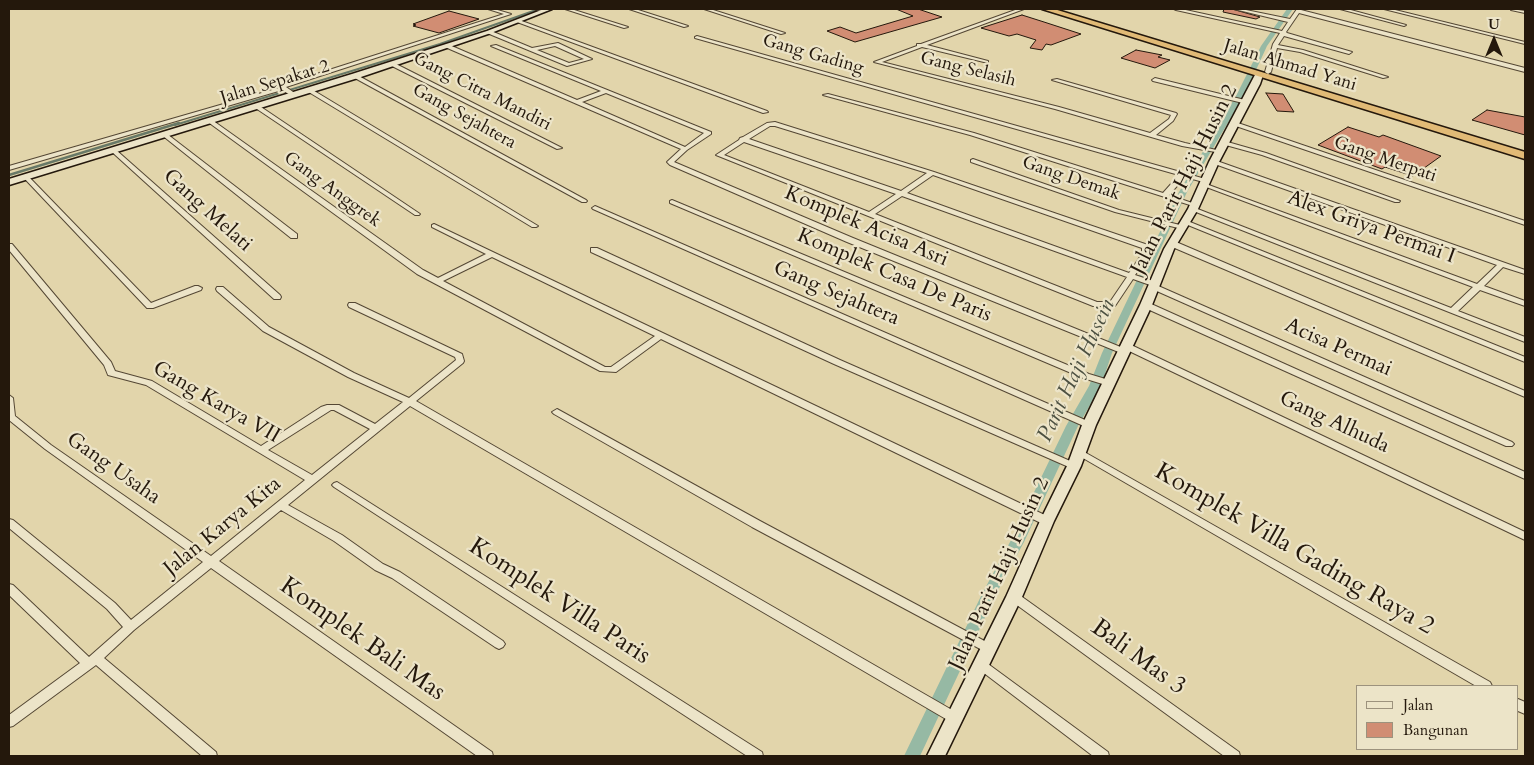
<!DOCTYPE html>
<html>
<head>
<meta charset="utf-8">
<style>
  body { margin:0 }
  #map { position:relative; width:1534px; height:765px; overflow:hidden; background:#e2d5ab; font-family:Cardo,serif }
  canvas { display:block }
  .frame { position:absolute; inset:0; border:10px solid #24180c; pointer-events:none }
  .legend { position:absolute; left:1356px; top:685px; width:162px; height:65px; box-sizing:border-box; background:#ece4c8; border:1px solid #9c927d; margin:0; padding:6px 9px; list-style:none; font-size:15px; color:#24180c }
  .legend li { display:flex; align-items:center; gap:10px; height:25px }
  .legend b { width:25px; border:1px solid #9c927d }
  .north { position:absolute; left:1469px; top:15px; width:50px; height:50px; -webkit-text-stroke:4px #ece4c8; paint-order:stroke; rotate:0deg; font-size:14px; font-weight:700; line-height:20px; text-align:center; color:#24180c }
  .north::after { content:''; display:block; margin:auto; width:18px; height:22px; background:#24180c; clip-path:polygon(50% 0,100% 100%,50% 72%,0 100%) }
</style>
</head>
<body>
<div id="map">
<canvas width="1534" height="765"></canvas>
<div class="frame"></div>
<ul class="legend">
<li><b style="height:6px;background:#ece4c8"></b>Jalan</li>
<li><b style="height:14px;background:#d18d73"></b>Bangunan</li>
</ul>
<div class="north">U</div>
</div>
<script>
const context = document.querySelector('canvas').getContext('2d');
context.lineJoin = 'round';
function shape(rows) {
  const path = new Path2D();
  for (const r of rows) {
    path.moveTo(r[0], r[1]);
    for (let i = 2; i < r.length; i += 2) path.lineTo(r[i], r[i + 1]);
  }
  return path;
}
function trace(path, color, width, dash) {
  context.strokeStyle = color;
  context.lineWidth = width;
  context.lineCap = dash ? 'butt' : 'round';
  context.setLineDash(dash || []);
  context.stroke(path);
}
function paint(path, color) {
  context.fillStyle = color;
  context.fill(path, 'evenodd');
}
function label(font, color, halo, rows, align = 'center') {
  context.font = font + ' Cardo,serif';
  context.lineWidth = 4.5;
  context.setLineDash([]);
  context.textBaseline = 'middle';
  context.strokeStyle = halo;
  context.fillStyle = color;
  for (const [text, x, y, turn = 0] of rows) {
    context.save();
    context.translate(x, y);
    context.rotate((+turn || 0) * Math.PI / 180);
    context.textAlign = isNaN(turn) ? turn : align;
    if (halo) context.strokeText(text, 0, 0);
    context.fillText(text, 0, 0);
    context.restore();
  }
}
trace(shape([
  [175,125,440,44,539,9]
]), '#687967', 2);
trace(shape([
  [9,175,179,123]
]), '#687967', 2.5);
paint(shape([
  [1287,9,1293,9,1267,46,1245,94,1187,192,1112,353,1101,386,1078,426,1024,542,996,594,920,756,904,756,982,594,1010,542,1066,426,1089,386,1102,353,1179,192,1237,94,1261,46,1287,9]
]), '#96b9a4');
const building = shape([
  [896,9,918,9,942,17,855,42,827,31,840,27,856,33,913,16,896,9],
  [1224,9,1232,9,1260,17,1256,19,1223,12,1224,9],
  [449,11,479,19,439,33,413,26,416,25,413,24,449,11],
  [1022,15,1044,22,1081,34,1051,45,1046,44,1042,50,1030,48,1036,40,1017,34,1009,36,981,28,1022,15],
  [1136,50,1162,55,1158,57,1170,60,1155,68,1121,58,1136,50],
  [1266,93,1283,94,1294,112,1277,111,1266,93],
  [1487,110,1525,117,1525,135,1472,120,1487,110],
  [1348,127,1379,137,1383,135,1441,156,1413,176,1385,167,1382,169,1318,145,1348,127]
]);
paint(building, '#d18d73');
trace(building, '#24180c', 1);
const street = shape([
  [488,9,494,9,511,14,286,87,296,94,296,96,292,96,282,90,9,170,9,166,279,88,279,86,504,14,488,9],
  [534,9,547,9,548,10,546,11,536,10,534,9],
  [565,9,571,9,628,27,624,28,565,9],
  [629,9,635,9,688,26,684,27,629,9],
  [704,9,710,9,785,33,781,34,704,9],
  [1018,9,1024,9,927,45,988,61,988,63,922,47,882,62,1059,107,1150,133,1169,119,1171,115,1052,80,1057,79,1176,113,1177,114,1173,121,1156,135,1185,143,1221,151,1221,153,1182,146,1055,109,874,62,917,46,917,44,921,44,1018,9],
  [1174,9,1181,9,1282,31,1288,22,1234,9,1241,9,1290,19,1297,9,1301,9,1301,10,1525,68,1525,72,1299,13,1286,32,1287,33,1352,52,1349,54,1284,36,1278,45,1303,50,1388,77,1383,78,1300,52,1277,48,1271,72,1268,74,1265,72,1273,44,1280,33,1176,10,1174,9],
  [1340,9,1347,9,1406,25,1404,26,1340,9],
  [1384,9,1391,9,1525,42,1525,44,1384,9],
  [1511,9,1525,11,1525,13,1511,10,1511,9],
  [519,20,767,111,768,112,763,113,517,22,517,21,519,20],
  [487,31,491,31,532,48,558,43,592,59,567,66,487,33,487,31],
  [555,46,584,59,569,63,537,50,555,46],
  [697,36,1209,180,1210,181,1207,183,1185,177,1169,195,1198,205,1195,207,1193,206,970,135,823,95,828,94,974,133,1163,193,1179,175,695,38,695,37,697,36],
  [447,44,577,100,601,91,491,46,496,45,711,132,711,134,687,150,674,162,853,238,1123,348,1122,346,1123,344,1129,344,1525,532,1525,540,1127,350,1127,353,1121,353,847,242,670,165,667,162,668,161,681,149,445,47,444,46,447,44],
  [606,93,704,133,685,147,582,102,606,93],
  [390,63,394,63,562,148,557,149,390,65,390,63],
  [355,74,586,200,587,201,586,202,582,202,353,77,352,76,355,74],
  [1155,78,1249,101,1250,102,1247,104,1153,81,1152,80,1155,78],
  [307,89,311,89,538,226,536,227,532,227,307,91,307,89],
  [256,104,258,105,420,214,419,215,415,215,254,107,253,106,256,104],
  [208,120,212,120,423,270,438,278,486,254,432,227,432,225,434,224,1051,518,1052,521,1051,524,1047,525,1043,524,661,339,616,372,600,371,417,274,208,122,208,120],
  [492,257,655,336,611,367,605,367,443,281,492,257],
  [775,122,934,172,1148,245,1150,254,1135,275,1156,282,1156,285,1512,442,1514,444,1512,446,1506,446,1150,288,1150,285,1133,279,1115,306,1093,306,716,155,739,140,740,138,743,137,767,123,775,122],
  [770,126,775,126,927,173,901,191,749,139,770,126],
  [744,142,896,194,869,212,724,155,744,142],
  [933,175,1142,248,1142,254,1129,273,907,193,933,175],
  [902,196,1127,277,1110,302,1097,302,875,214,902,196],
  [1235,122,1525,221,1525,225,1233,125,1232,124,1235,122],
  [163,134,167,134,297,234,297,238,291,238,163,136,163,134],
  [1224,141,1266,153,1400,201,1399,202,1395,202,1262,155,1222,144,1221,143,1224,141],
  [112,150,116,150,280,295,281,297,280,299,274,299,112,152,112,150],
  [973,159,1119,210,1184,226,1186,227,1182,229,1115,212,971,162,971,160,973,159],
  [1214,160,1525,270,1525,274,1503,267,1484,286,1525,301,1525,306,1480,290,1458,311,1525,337,1525,342,1191,210,1191,208,1195,208,1451,308,1473,287,1201,185,1202,184,1206,184,1477,284,1497,265,1212,163,1212,161,1214,160],
  [26,175,28,176,151,303,195,286,198,286,202,288,201,290,153,308,147,308,24,178,24,176,26,175],
  [672,200,1089,374,1112,381,1113,383,1109,386,1083,378,670,203,670,201,672,200],
  [595,206,1092,423,1094,425,1089,428,1086,427,593,209,592,208,595,206],
  [1185,220,1525,357,1525,362,1183,223,1182,222,1185,220],
  [1170,242,1176,242,1525,391,1525,397,1170,246,1170,242],
  [9,244,12,244,111,362,115,371,152,381,261,446,321,407,327,405,339,405,375,424,403,402,348,377,263,331,217,291,216,289,217,287,223,287,269,327,354,373,409,398,456,360,455,357,349,307,348,305,349,303,355,303,462,354,464,361,463,363,416,401,959,714,961,718,959,722,955,723,951,722,410,406,288,505,342,535,383,564,400,572,503,641,505,644,503,647,499,649,495,647,392,578,375,570,334,541,281,510,219,561,492,752,493,756,477,756,211,568,134,630,104,658,216,752,217,756,202,756,96,665,13,726,9,727,9,715,80,663,9,595,9,584,13,585,89,657,123,627,107,609,9,528,9,519,13,520,115,603,131,620,203,562,45,449,9,420,9,395,13,398,15,416,51,445,211,556,305,480,146,385,108,375,104,365,9,250,9,244],
  [331,410,334,410,370,429,312,475,268,450,331,410],
  [591,248,597,248,840,360,1077,464,1079,466,1077,468,1074,469,1071,468,834,364,591,252,591,248],
  [1143,303,1149,303,1525,472,1525,479,1143,307,1142,305,1143,303],
  [557,409,760,521,992,645,994,648,992,651,988,653,984,651,752,527,554,414,552,412,557,409],
  [1079,449,1490,682,1492,686,1476,686,1076,454,1074,452,1076,450,1079,449],
  [337,482,762,752,763,756,747,756,334,487,332,485,334,483,337,482],
  [1014,593,1018,594,1239,752,1240,756,1224,756,1010,600,1008,597,1010,594,1014,593],
  [980,659,984,661,1108,752,1109,756,1093,756,976,667,974,664,976,661,980,659],
  [1518,699,1525,702,1525,714,1518,711,1518,699]
]);
const secondary = shape([
  [544,9,552,9,491,33,358,78,9,185,9,179,352,74,487,31,544,9],
  [1256,73,1263,75,1260,84,1219,162,1198,209,1174,249,1152,305,1096,425,1081,466,1054,521,1022,597,945,756,927,756,1006,597,1040,521,1067,466,1082,425,1140,305,1164,249,1188,209,1209,162,1256,73]
]);
const highway = shape([
  [1042,9,1054,9,1525,152,1525,159,1042,9]
]);
trace(street, '#544734', 2);
trace(secondary, '#24180c', 3);
trace(highway, '#24180c', 3);
paint(street, '#ece4c8');
paint(secondary, '#ece4c8');
paint(highway, '#e1ba76');
label('18px', '#24180c', '#ece4c8', [
  ["Gang Gading",813,55,16],
  ["Jalan Ahmad Yani",1290,66,17],
  ["Gang Selasih",968,70,14],
  ["Jalan Sepakat 2",275,83,-17],
  ["Gang Citra Mandiri",482,92,27],
  ["Gang Sejahtera",464,117,29],
  ["Gang Merpati",1385,160,19],
  ["Gang Demak",1071,179,19],
  ["Gang Anggrek",332,190,36]
]);
label('21px', '#24180c', '#ece4c8', [
  ["Jalan Parit Haji Husin 2",1185,180,-63],
  ["Gang Melati",207,211,42],
  ["Komplek Acisa Asri",866,227,23],
  ["Alex Griya Permai I",1371,228,20],
  ["Komplek Casa De Paris",894,276,23],
  ["Gang Sejahtera",836,294,23],
  ["Acisa Permai",1338,348,24],
  ["Gang Karya VII",216,403,30],
  ["Gang Alhuda",1334,423,25],
  ["Gang Usaha",113,469,35],
  ["Jalan Karya Kita",223,527,-39],
  ["Jalan Parit Haji Husin 2",1000,574,-65]
]);
label('italic 22px', '#4c5041', '#ece4c8', [
  ["Parit Haji Husein",1077,371,-65]
]);
label('25px', '#24180c', '#ece4c8', [
  ["Komplek Villa Gading Raya 2",1294,550,30],
  ["Komplek Villa Paris",559,602,33],
  ["Komplek Bali Mas",362,640,35],
  ["Bali Mas 3",1138,658,36]
]);
</script>
</body>
</html>
